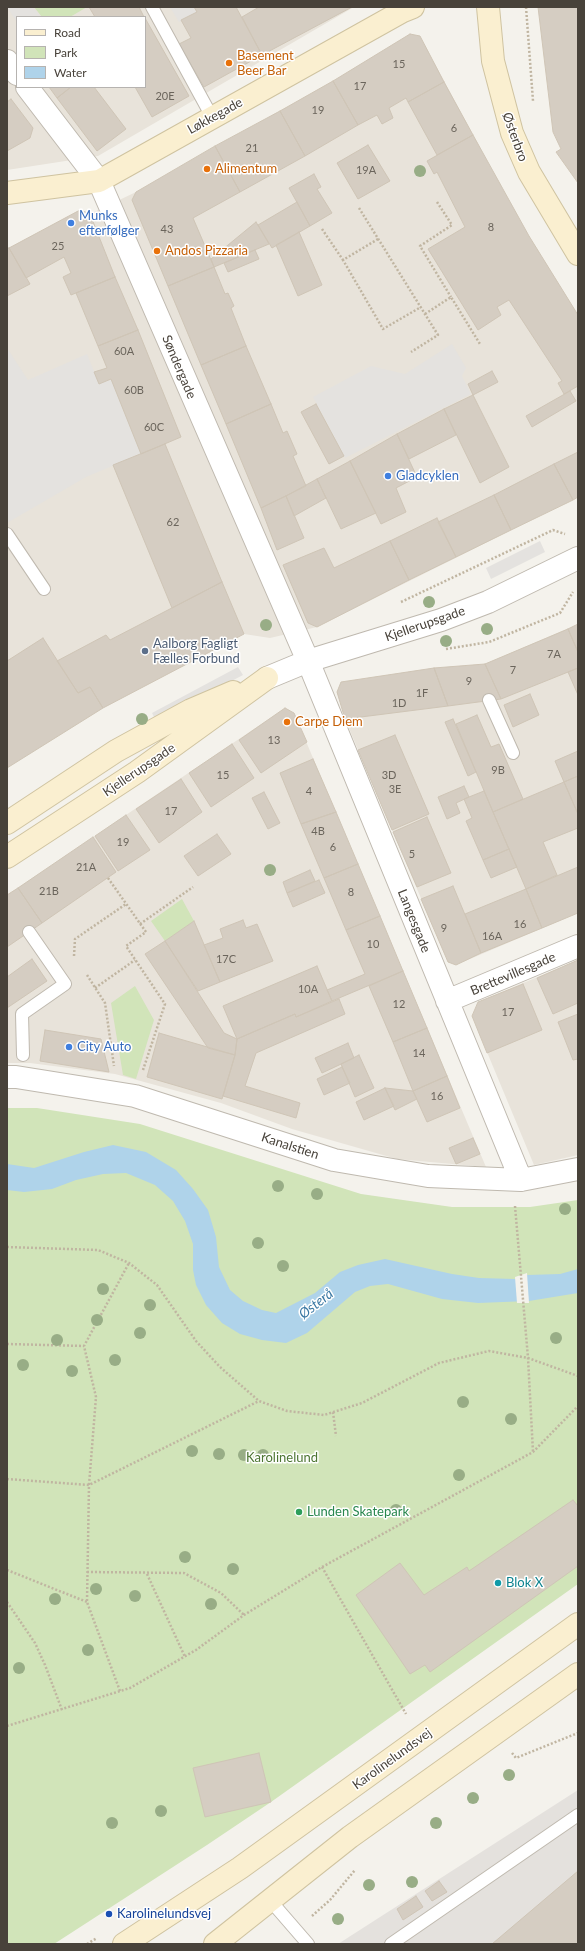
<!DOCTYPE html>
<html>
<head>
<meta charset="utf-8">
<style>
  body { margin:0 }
  #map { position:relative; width:585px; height:1951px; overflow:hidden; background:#f4f2ec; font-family:Lato,sans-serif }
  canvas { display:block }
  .frame { position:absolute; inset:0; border:8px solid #48423a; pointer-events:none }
  .legend { position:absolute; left:16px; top:16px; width:130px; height:72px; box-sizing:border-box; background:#fff; border:1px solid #b6b3b0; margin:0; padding:5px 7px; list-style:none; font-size:12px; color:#48423a }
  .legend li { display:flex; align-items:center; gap:8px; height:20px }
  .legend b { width:20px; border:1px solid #b6b3b0 }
</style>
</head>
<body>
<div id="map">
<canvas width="585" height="1951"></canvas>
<div class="frame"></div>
<ul class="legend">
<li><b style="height:5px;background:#faefd0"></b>Road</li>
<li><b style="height:11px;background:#d1e4b9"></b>Park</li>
<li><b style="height:11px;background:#afd3ea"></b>Water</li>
</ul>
</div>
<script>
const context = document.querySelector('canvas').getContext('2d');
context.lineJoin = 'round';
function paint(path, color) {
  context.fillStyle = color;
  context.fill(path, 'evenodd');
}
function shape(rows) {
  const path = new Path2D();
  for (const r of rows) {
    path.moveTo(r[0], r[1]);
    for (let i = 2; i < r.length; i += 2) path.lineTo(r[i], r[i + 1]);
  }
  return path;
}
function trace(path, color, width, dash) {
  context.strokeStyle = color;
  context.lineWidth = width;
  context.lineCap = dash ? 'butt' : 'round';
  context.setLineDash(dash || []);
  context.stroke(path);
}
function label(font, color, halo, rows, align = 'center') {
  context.font = font + ' Lato,sans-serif';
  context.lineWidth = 3;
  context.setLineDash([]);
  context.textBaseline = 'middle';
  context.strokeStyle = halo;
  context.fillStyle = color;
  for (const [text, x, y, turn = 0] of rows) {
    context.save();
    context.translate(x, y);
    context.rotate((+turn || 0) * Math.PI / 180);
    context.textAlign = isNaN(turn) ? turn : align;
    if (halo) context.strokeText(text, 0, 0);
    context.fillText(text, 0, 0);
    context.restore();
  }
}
paint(shape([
  [7,7,354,7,98,156,7,170],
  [17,17,145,17,145,87,17,87],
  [410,34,420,36,487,161,529,236,578,315,578,497,317,627,270,638,244,634,103,708,7,768,7,246,9,248,80,210,90,214,136,192,333,81],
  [578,624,578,913,456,965,448,962,345,719,337,692,341,682,434,668,485,664],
  [285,708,294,713,486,1167,397,1159,292,1129,221,1103,115,1074,30,1063,7,1063,7,895],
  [578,960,578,1155,534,1165,472,1016,478,1002]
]), '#e8e3da');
paint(shape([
  [578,1790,578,1944,338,1944]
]), '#e4e1dd');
paint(shape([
  [34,7,87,7,70,17,42,17],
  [182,899,194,921,165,941,151,921],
  [135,986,154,1020,136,1079,123,1075,111,1003],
  [7,1108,37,1108,140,1124,361,1194,452,1207,530,1207,578,1200,578,1584,271,1802,207,1845,54,1944,7,1944]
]), '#d1e4b9');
paint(shape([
  [7,7,33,7,41,17,17,17,17,22],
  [170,7,194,7,197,12,179,22],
  [452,344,466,368,462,376,471,394,345,458,313,397,371,366,405,374],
  [7,348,28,380,87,354,99,384,111,379,141,454,86,477,7,523],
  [540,541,545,552,491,579,486,568],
  [238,667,243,675,156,721,152,713]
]), '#e4e2df');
paint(shape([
  [113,1145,146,1152,176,1170,193,1189,208,1210,216,1237,219,1267,230,1290,243,1301,262,1310,276,1313,315,1293,340,1272,358,1265,385,1259,452,1274,479,1278,515,1279,527,1275,560,1274,578,1269,578,1293,529,1301,478,1303,442,1299,388,1284,370,1286,355,1292,307,1333,286,1343,262,1340,240,1334,222,1323,206,1305,196,1285,193,1270,193,1244,185,1221,173,1201,155,1185,126,1173,103,1174,76,1180,52,1189,24,1192,7,1190,7,1164,34,1168,84,1152]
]), '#afd3ea');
paint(shape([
  [527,1273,529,1303,517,1303,515,1277]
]), '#f4f2ec');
const building = shape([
  [89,7,139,7,144,17,95,17,89,7],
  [194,7,236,7,262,55,204,87,179,44,191,38,181,20,197,12,194,7],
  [259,7,352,7,262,55,242,17,259,7],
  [538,7,578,7,578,183,556,152,561,149,553,132,538,7],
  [145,18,189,96,152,117,135,87,145,87,145,18],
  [410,34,420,36,444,82,408,102,406,98,389,108,393,118,382,124,377,115,358,125,333,81,410,34],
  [333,81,358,125,305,156,280,111,333,81],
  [444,82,473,135,437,155,408,102,444,82],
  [49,87,71,87,57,98,49,87],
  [71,87,94,87,126,129,97,151,57,98,71,87],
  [11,99,33,128,30,138,7,151,7,102,11,99],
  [280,111,305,156,240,192,215,146,280,111],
  [473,135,529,236,578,315,578,386,564,394,558,383,562,381,509,300,497,307,501,315,478,330,428,249,465,227,437,172,434,174,427,161,473,135],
  [368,145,390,181,358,199,337,163,368,145],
  [215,146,240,192,193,218,214,267,168,286,132,200,136,192,215,146],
  [314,174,321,187,317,189,332,213,310,226,289,188,314,174],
  [297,202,310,226,272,248,258,225,297,202],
  [80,210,90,214,115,277,71,295,63,277,71,273,64,257,26,278,9,248,80,210],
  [256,222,269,244,214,267,211,259,256,222],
  [299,232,322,285,298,296,276,245,299,232],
  [9,248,30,284,7,296,7,249,9,248],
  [255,250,259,259,228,272,224,263,255,250],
  [214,267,225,294,228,293,234,306,231,308,246,346,201,365,168,286,214,267],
  [115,277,138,330,98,346,76,293,115,277],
  [138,330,181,437,141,454,111,379,99,384,94,372,107,368,98,346,138,330],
  [246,346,271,404,226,424,201,365,246,346],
  [492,371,498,382,473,395,468,384,492,371],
  [570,391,576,401,532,427,526,416,570,391],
  [473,395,509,467,480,483,444,409,473,395],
  [271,404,283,433,287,431,297,454,293,456,306,486,261,508,226,424,271,404],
  [316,404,344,456,329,464,301,412,316,404],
  [444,409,456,435,409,459,397,434,444,409],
  [397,434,417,477,396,488,406,512,381,524,350,461,397,434],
  [165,444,222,582,172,608,113,465,165,444],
  [578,452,578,497,573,500,554,464,578,452],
  [350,461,376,513,341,529,317,479,350,461],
  [554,464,573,500,511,530,494,495,554,464],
  [317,479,326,498,294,516,286,496,317,479],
  [494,495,511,530,456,557,438,522,494,495],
  [286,496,304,538,277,550,261,508,286,496],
  [437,518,456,557,409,580,390,541,437,518],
  [390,541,409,580,317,627,308,623,283,565,324,548,334,568,390,541],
  [222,582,244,634,103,708,90,687,78,693,57,661,106,635,110,640,222,582],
  [578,624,578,652,568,629,578,624],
  [568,629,578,652,578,668,501,699,485,664,568,629],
  [43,638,78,693,90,687,103,708,7,768,7,661,43,638],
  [485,664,501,699,448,706,434,668,485,664],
  [434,668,448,706,345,719,337,692,341,682,434,668],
  [578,668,578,695,568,672,578,668],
  [530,694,539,715,513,727,504,705,530,694],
  [285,708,294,713,307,742,261,773,239,740,285,708],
  [477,715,491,747,499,744,523,799,493,812,456,724,477,715],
  [453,719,476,772,468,776,445,722,453,719],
  [395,735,429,814,392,830,358,750,395,735],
  [232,744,254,778,211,807,189,773,232,744],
  [578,751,578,776,564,782,555,761,578,751],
  [313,759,336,812,301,824,280,773,313,759],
  [578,776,578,814,564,782,578,776],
  [181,779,202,812,159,843,136,809,181,779],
  [564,782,578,814,578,828,543,842,557,875,526,889,493,812,564,782],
  [464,786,469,797,456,803,460,813,447,819,438,797,464,786],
  [484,791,509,849,483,860,466,821,472,818,464,799,484,791],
  [264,792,280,823,268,829,252,798,264,792],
  [336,812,358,864,324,878,301,824,336,812],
  [126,815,150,850,118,871,95,836,126,815],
  [427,817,451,873,417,887,393,832,427,817],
  [217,834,231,854,198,876,184,856,217,834],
  [93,837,116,872,42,923,18,888,93,837],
  [509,849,517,867,491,878,483,860,509,849],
  [358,864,380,916,346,930,324,878,358,864],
  [578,867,578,913,542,928,526,889,578,867],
  [310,870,315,881,287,893,283,882,310,870],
  [319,880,325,893,293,907,287,893,319,880],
  [453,886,481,953,456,965,448,962,421,899,453,886],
  [18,888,42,923,7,947,7,895,18,888],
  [526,889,542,928,481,953,465,914,526,889],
  [380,916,403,971,332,1001,327,990,365,974,346,930,380,916],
  [243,920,246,928,257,924,273,961,220,982,204,945,223,938,220,929,243,920],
  [194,921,220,982,198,991,165,941,194,921],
  [165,941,224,1033,237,1039,235,1055,208,1048,145,954,165,941],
  [32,959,47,981,7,1008,7,977,32,959],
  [578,960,578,1003,553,1014,537,978,578,960],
  [317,966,332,1001,296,1017,295,1014,237,1039,223,1006,317,966],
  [403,971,427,1028,393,1042,369,986,403,971],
  [523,984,542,1030,487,1053,472,1016,478,1002,523,984],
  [339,999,345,1014,256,1053,245,1086,300,1103,296,1118,223,1096,235,1055,237,1039,295,1014,296,1017,339,999],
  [578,1014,578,1059,573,1060,558,1022,578,1014],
  [427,1028,447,1076,413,1091,393,1042,427,1028],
  [45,1030,101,1039,109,1072,40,1061,45,1030],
  [159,1033,235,1055,222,1099,147,1077,159,1033],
  [348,1043,354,1058,322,1073,315,1058,348,1043],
  [359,1055,374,1088,355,1097,341,1064,359,1055],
  [342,1067,350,1083,324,1095,317,1079,342,1067],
  [447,1076,460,1108,427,1122,413,1091,447,1076],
  [385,1088,413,1091,417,1099,395,1110,385,1088],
  [385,1088,394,1106,364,1120,356,1102,385,1088],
  [473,1138,480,1154,456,1164,449,1148,473,1138],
  [573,1500,578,1506,578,1566,430,1672,425,1665,410,1674,356,1595,400,1563,424,1595,467,1567,469,1571,573,1500],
  [259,1753,271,1802,205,1817,193,1768,259,1753],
  [578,1871,578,1944,492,1944,578,1871],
  [439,1881,447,1892,432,1901,425,1891,439,1881],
  [416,1896,423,1907,403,1920,397,1909,416,1896]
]);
paint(building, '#d5cdc2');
trace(building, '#cfc5b6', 1);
const lane = shape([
  [152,7,212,117],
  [7,534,44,589],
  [489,700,513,753],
  [23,1055,22,1014,65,984,29,932],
  [269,1899,308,1944],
  [391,1944,578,1815]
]);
const street = shape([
  [7,61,17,74],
  [27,87,99,181,308,661,521,1180],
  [267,678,308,661,441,620,488,602,578,558],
  [447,1001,578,946],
  [7,1077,16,1077,135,1096,334,1160,428,1176,521,1180,578,1169]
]);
const secondary = shape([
  [488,7,493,61,512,133,529,172,578,254],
  [7,193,99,181,403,11,413,7],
  [7,823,116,751,191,710,233,692],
  [7,857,137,772,267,678],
  [124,1944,240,1868,578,1624],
  [215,1944,350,1837,578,1674]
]);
trace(lane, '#bfb9af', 14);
trace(street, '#bfb9af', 24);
trace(secondary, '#cfc3a0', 24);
trace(shape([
  [526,7,533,101],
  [437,202,452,225,420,246,451,297],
  [359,208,438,335,411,352],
  [322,229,343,260],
  [378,239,343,260,383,329,421,307],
  [425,314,451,297,480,344],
  [401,602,553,530,565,534],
  [446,649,489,642,560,613,573,592],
  [108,878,146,932,126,946,165,1004,143,1070],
  [140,924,193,887],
  [74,956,75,939,126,904],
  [87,975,105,1003,114,1066],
  [95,988,135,960],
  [515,1206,528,1358,533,1452],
  [7,1247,98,1250,129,1263,157,1285,196,1341,220,1367,259,1401,287,1411,324,1415,362,1403,439,1363,489,1351,528,1358,578,1376],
  [7,1344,84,1346],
  [333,1412,336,1436],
  [7,1479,89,1485,259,1401],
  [322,1567,406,1714],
  [7,1570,87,1602],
  [87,1572,184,1573,221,1593,244,1615],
  [147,1574,185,1657],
  [7,1602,35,1643,45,1665,62,1710],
  [120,1691,87,1602,89,1485,96,1397,84,1346,129,1263],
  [7,1726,130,1688,196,1650,244,1615,322,1567,533,1452,578,1406],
  [512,1753,516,1758,578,1733],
  [312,1916,330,1900,355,1870],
  [87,1944,97,1938]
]), '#c0b5a1', 2.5, [2, 2]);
trace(lane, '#fff', 12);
trace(street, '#fff', 22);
trace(secondary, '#faefd0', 22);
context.fillStyle = '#98ad86';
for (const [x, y] of [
  [420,171],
  [429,602],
  [266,625],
  [487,629],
  [446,641],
  [142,719],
  [270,870],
  [278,1186],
  [317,1194],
  [565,1209],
  [258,1243],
  [283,1266],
  [103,1289],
  [150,1305],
  [97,1320],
  [140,1333],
  [556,1338],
  [57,1340],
  [115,1360],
  [23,1365],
  [72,1371],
  [463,1402],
  [511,1419],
  [192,1451],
  [219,1454],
  [244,1455],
  [263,1455],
  [459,1475],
  [396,1510],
  [185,1557],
  [233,1569],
  [96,1589],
  [135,1596],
  [55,1599],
  [211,1604],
  [88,1650],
  [19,1668],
  [509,1775],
  [473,1798],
  [161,1811],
  [112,1823],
  [436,1823],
  [412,1882],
  [369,1885],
  [338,1919]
]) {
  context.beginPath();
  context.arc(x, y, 6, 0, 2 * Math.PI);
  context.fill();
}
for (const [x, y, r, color] of [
  [229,63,4,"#e8710a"],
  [207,169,4,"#e8710a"],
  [71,223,4,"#3f7fe0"],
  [157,251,4,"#e8710a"],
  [388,476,4,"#3f7fe0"],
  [145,651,4,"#5c6f8a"],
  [287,722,4,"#e8710a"],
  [69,1047,4,"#3f7fe0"],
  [299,1512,4,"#2e9e5b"],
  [498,1583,4,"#0f9aa8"],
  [109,1914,4,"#1a4fb4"]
]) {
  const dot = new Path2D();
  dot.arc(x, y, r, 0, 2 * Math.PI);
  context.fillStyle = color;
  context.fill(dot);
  trace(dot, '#fff', 1.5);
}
label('11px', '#6b655c', null, [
  ["15",399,64],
  ["17",360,86],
  ["20E",165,96],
  ["19",318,110],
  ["6",454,128],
  ["21",252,148],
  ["19A",366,170],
  ["8",491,227],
  ["43",167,229],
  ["25",58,246],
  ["60A",124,351],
  ["60B",134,390],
  ["60C",154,427],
  ["62",173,522],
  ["7A",554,654],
  ["7",513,670],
  ["9",469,681],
  ["1F",422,693],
  ["1D",399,703],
  ["13",274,740],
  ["9B",498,770],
  ["15",223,775],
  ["3D",389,775],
  ["3E",395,789],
  ["4",309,791],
  ["17",171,811],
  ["4B",318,831],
  ["19",123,842],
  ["6",333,847],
  ["5",412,854],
  ["21A",86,867],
  ["21B",49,891],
  ["8",351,892],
  ["16",520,924],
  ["9",444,928],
  ["16A",492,936],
  ["10",373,944],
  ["17C",226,959],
  ["10A",308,989],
  ["12",399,1004],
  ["17",508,1012],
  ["14",419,1053],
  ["16",437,1096]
]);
label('13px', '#c56008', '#fff', [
  ["Basement",237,56],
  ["Beer Bar",237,71],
  ["Alimentum",215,169],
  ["Andos Pizzaria",165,251],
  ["Carpe Diem",295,722]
], 'left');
label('13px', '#48423a', '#fff', [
  ["Løkkegade",215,116,-29],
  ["Østerbro",515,137,70],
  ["Søndergade",179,367,67],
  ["Kjellerupsgade",425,624,-19],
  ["Kjellerupsgade",139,770,-34],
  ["Langesgade",414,921,68],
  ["Brettevillesgade",513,974,-23],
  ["Kanalstien",290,1146,18],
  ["Karolinelundsvej",392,1759,-36]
]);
label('13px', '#366cbe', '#fff', [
  ["Munks",79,216],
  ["efterfølger",79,231],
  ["Gladcyklen",396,476],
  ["City Auto",77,1047]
], 'left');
label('13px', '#4e5e75', '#fff', [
  ["Aalborg Fagligt",153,644],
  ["Fælles Forbund",153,659]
], 'left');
label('13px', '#4c7532', '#fff', [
  ["Karolinelund",282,1458]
]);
label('13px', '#27864d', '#fff', [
  ["Lunden Skatepark",307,1512]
], 'left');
label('13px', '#0d838f', '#fff', [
  ["Blok X",506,1583]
], 'left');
label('13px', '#164399', '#fff', [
  ["Karolinelundsvej",117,1914]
], 'left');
label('italic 14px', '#3a78a3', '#fff', [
  ["Østerå",316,1304,-38]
]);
</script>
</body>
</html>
